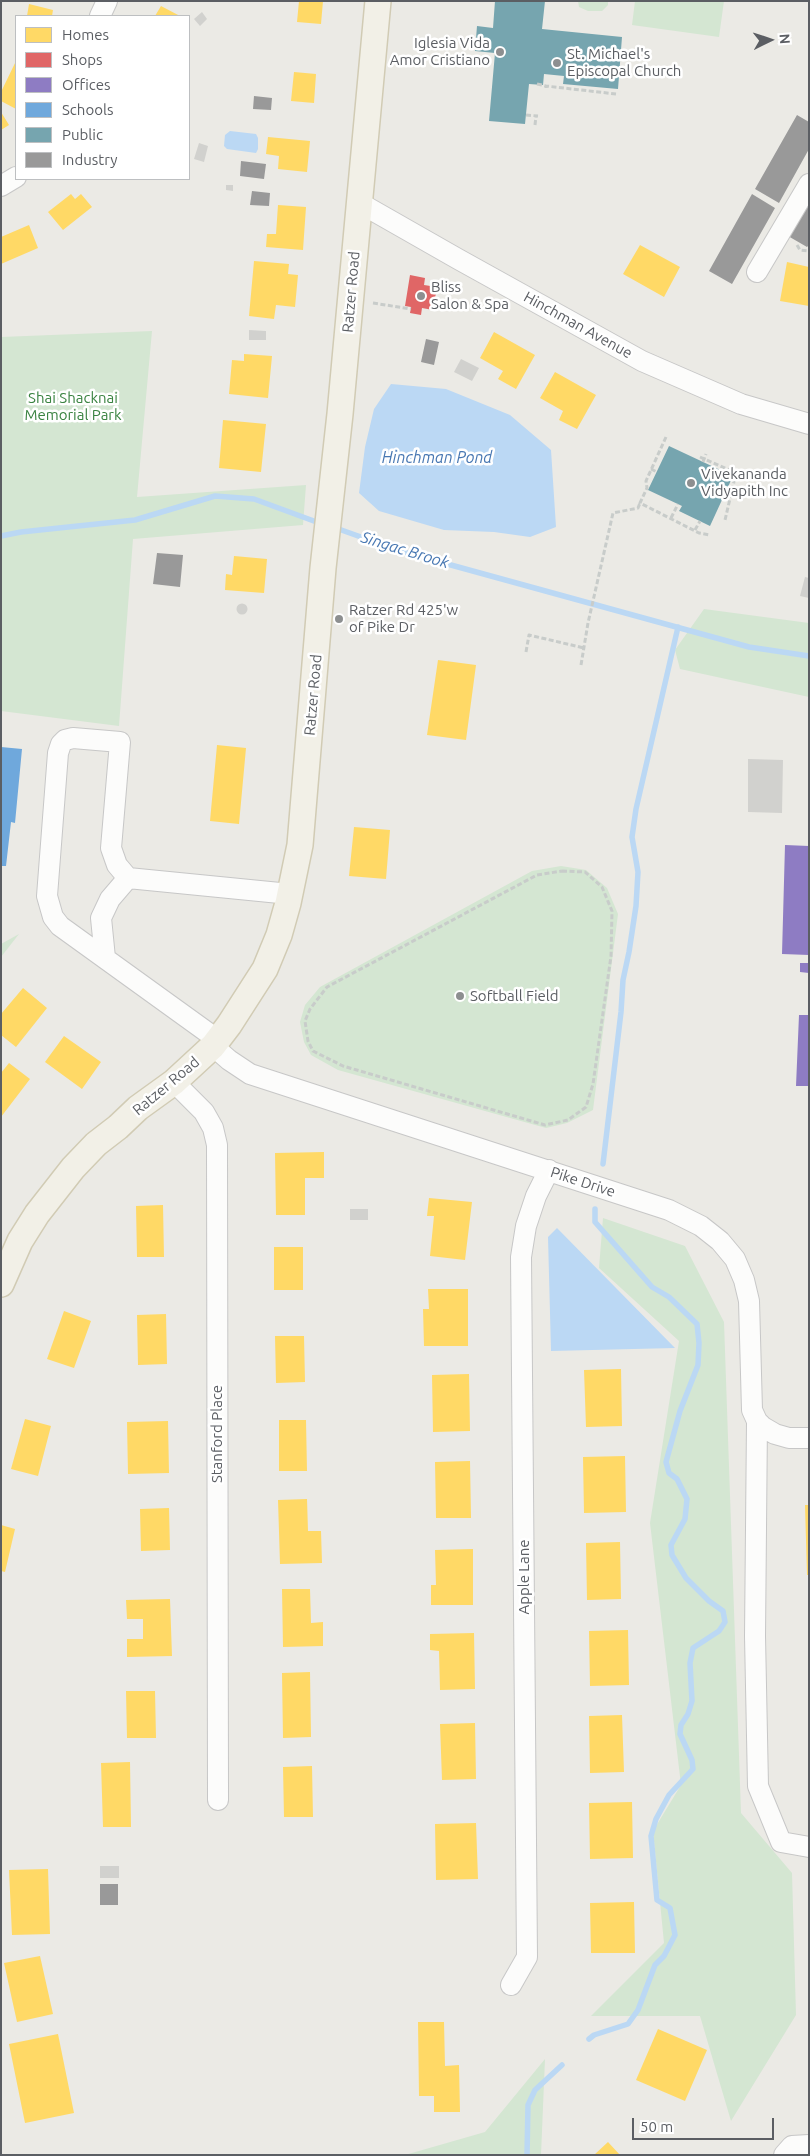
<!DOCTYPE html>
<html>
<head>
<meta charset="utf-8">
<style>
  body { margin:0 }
  #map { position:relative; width:810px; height:2156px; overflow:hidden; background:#ebeae5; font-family:Ubuntu,sans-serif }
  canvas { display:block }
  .frame { position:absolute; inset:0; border:2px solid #5b5e63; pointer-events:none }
  .legend { position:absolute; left:15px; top:15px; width:175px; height:165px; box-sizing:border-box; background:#fff; border:1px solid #bdbfc1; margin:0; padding:6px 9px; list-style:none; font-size:15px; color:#5b5e63 }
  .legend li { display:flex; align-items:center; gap:10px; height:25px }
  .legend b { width:25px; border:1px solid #bdbfc1 }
  .north { position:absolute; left:745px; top:15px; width:50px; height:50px; -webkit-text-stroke:4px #fff; paint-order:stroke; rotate:86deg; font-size:14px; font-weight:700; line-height:20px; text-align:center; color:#5b5e63 }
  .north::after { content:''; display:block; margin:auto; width:18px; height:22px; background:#5b5e63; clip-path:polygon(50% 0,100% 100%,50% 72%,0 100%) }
  .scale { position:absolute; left:632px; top:2118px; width:142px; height:22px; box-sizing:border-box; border:2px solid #5b5e63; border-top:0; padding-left:6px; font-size:15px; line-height:18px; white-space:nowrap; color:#5b5e63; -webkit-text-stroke:4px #fff; paint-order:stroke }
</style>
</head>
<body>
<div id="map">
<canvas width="810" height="2156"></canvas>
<div class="frame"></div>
<ul class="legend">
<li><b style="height:14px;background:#ffd966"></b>Homes</li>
<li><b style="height:14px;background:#e06666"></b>Shops</li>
<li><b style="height:14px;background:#8e7cc3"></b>Offices</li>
<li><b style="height:14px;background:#6fa8dc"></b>Schools</li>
<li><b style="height:14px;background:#76a5af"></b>Public</li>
<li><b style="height:14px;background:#999"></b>Industry</li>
</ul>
<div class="north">N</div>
<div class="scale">50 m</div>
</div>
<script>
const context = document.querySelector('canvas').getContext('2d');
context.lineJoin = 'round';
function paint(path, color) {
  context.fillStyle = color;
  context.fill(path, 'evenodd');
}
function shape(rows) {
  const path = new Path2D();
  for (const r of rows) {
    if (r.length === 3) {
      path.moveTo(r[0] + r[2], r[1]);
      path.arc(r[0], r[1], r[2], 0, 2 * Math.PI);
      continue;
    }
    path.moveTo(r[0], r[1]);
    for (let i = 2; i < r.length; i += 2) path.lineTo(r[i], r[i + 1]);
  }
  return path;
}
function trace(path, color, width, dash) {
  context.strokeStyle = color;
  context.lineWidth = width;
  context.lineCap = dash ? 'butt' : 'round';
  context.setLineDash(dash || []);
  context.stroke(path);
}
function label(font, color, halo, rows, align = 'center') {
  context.font = font + ' Ubuntu,sans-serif';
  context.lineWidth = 5;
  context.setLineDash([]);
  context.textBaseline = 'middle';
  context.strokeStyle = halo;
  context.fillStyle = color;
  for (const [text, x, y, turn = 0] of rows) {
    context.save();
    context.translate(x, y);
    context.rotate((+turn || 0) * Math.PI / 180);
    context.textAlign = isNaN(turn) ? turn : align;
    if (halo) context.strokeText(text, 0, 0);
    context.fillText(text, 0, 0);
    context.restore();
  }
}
paint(shape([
  [578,1,608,1,608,5,602,11,588,11,579,7],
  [635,1,724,1,719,37,632,25],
  [152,331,137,497,306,485,303,525,133,539,119,726,1,711,1,337],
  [704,609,809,623,809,697,680,669,675,650],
  [561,866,586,870,607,888,618,914,593,1110,567,1123,546,1128,338,1070,311,1055,304,1042,300,1022,305,1005,320,987,532,871],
  [19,934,1,957,1,944],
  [603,1218,685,1246,724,1322,741,1813,792,1873,796,2015,731,2121,700,2016,591,2016,664,1943,653,1831,681,1785,650,1523,679,1341,599,1268],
  [545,2059,541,2155,405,2155,485,2132]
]), '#d4e6d2');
paint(shape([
  [230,131,256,134,258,138,258,149,256,153,227,149,224,146,225,135],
  [391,384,446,389,510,415,551,450,556,527,530,537,494,532,444,530,379,511,359,493,365,447,374,409],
  [557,1228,675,1348,551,1351,548,1237]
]), '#bbd8f4');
paint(shape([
  [299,1,323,1,321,24,297,22],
  [29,4,53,10,52,16,27,16],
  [161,6,180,16,155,16],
  [16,61,16,109,1,101,1,92],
  [294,72,316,74,314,103,291,101],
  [1,112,9,125,1,130],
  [268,137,310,141,307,172,278,169,279,156,266,154],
  [71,194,75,199,81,194,92,207,63,230,48,212],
  [278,205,306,207,303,250,266,247,267,234,276,234],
  [29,225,38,248,1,264,1,237],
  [640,245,680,267,664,297,623,274],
  [254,261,289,264,288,274,298,275,295,307,276,305,274,319,249,316],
  [787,262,809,267,809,306,780,301],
  [494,332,535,355,516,389,498,379,503,371,480,358],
  [244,354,272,356,268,398,229,394,232,360,244,361],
  [555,372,596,395,577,429,559,420,563,411,540,398],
  [223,420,266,424,261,472,219,468],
  [234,556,267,559,264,593,225,590,226,574,232,575],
  [438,660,476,665,466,740,427,735],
  [217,745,246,748,239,824,210,821],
  [354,827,390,830,386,879,349,876],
  [23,988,47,1008,16,1047,1,1035,1,1014],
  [64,1036,101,1062,82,1089,45,1062],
  [9,1063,30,1079,1,1117,1,1073],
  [324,1152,324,1178,305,1178,305,1215,276,1215,275,1153],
  [429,1198,472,1202,465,1260,430,1256,434,1216,427,1216],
  [163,1205,164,1257,137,1257,136,1206],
  [274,1247,303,1247,303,1290,274,1290],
  [428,1289,468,1289,468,1346,424,1346,423,1309,429,1309],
  [64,1311,91,1321,74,1368,47,1359],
  [166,1314,167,1364,138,1365,137,1315],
  [275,1336,304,1336,305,1382,276,1383],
  [621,1369,622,1426,586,1427,584,1370],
  [469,1374,470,1431,433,1432,432,1375],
  [25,1419,51,1426,38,1476,11,1469],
  [279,1420,306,1420,307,1471,279,1471],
  [168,1421,169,1473,128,1474,127,1422],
  [625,1456,626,1512,584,1513,583,1457],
  [470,1461,471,1518,436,1518,435,1462],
  [307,1499,308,1531,321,1531,322,1563,280,1564,278,1500],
  [805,1505,809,1505,809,1575,807,1575],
  [169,1508,170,1550,141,1551,140,1509],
  [1,1525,15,1529,5,1572,1,1571],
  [620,1542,621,1599,587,1600,586,1543],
  [473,1549,473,1605,431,1605,431,1585,436,1585,435,1550],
  [282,1589,310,1589,311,1623,323,1622,323,1646,283,1647],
  [170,1599,172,1656,127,1657,127,1639,143,1639,143,1619,127,1619,126,1600],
  [628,1630,629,1685,590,1686,589,1631],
  [474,1633,475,1689,440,1690,439,1651,430,1650,430,1634],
  [310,1672,311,1737,283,1738,282,1673],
  [126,1691,155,1691,156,1738,127,1738],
  [622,1715,624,1772,590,1773,589,1716],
  [475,1723,476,1779,442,1780,440,1724],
  [130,1762,131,1827,103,1827,101,1763],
  [312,1766,313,1817,284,1817,283,1767],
  [632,1802,633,1858,590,1859,589,1803],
  [476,1823,478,1879,436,1880,435,1824],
  [48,1869,50,1934,12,1935,9,1870],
  [634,1902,635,1953,591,1953,590,1903],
  [40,1956,53,2014,17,2022,4,1963],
  [418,2022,444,2022,445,2066,459,2065,460,2112,434,2112,434,2096,419,2096],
  [658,2029,707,2050,685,2101,636,2080],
  [58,2034,74,2113,25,2123,9,2044],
  [608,2142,620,2155,594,2155]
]), '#ffd966');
paint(shape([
  [410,275,425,278,424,285,437,287,433,310,422,308,421,315,410,313,411,307,405,306]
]), '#e06666');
paint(shape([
  [785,845,809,846,809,955,782,954],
  [800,963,809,963,809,973,800,972],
  [799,1015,809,1015,809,1086,796,1086]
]), '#8e7cc3');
paint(shape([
  [1,747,22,749,15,823,11,822,6,866,1,866]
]), '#6fa8dc');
paint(shape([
  [495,1,545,1,542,29,622,37,618,89,563,84,564,76,544,74,543,85,529,84,525,124,489,121,495,53,475,51,477,26,493,28],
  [669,446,733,476,710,526,679,511,682,506,648,490]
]), '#76a5af');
paint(shape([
  [254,96,272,98,271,110,253,109],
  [797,115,809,122,809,149,779,203,755,189],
  [241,161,266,164,264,179,240,176],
  [252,191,270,193,269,206,250,205],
  [752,194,775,208,732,284,709,271],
  [809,199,809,245,807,247,788,236],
  [426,339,439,342,434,365,421,362],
  [157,553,183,555,180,587,153,584],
  [100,1884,118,1884,118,1905,100,1905]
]), '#999');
trace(shape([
  [333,527,400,551,749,647,809,656],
  [1,536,21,532,135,520,215,496,254,499,322,524],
  [603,1164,621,1012,623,980,629,952,636,906,638,872,632,837,636,809,678,627],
  [589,2039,594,2035,628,2024,638,2010,655,1965,664,1956,675,1935,670,1908,657,1900,651,1836,656,1819,669,1795,693,1769,692,1760,680,1734,681,1725,688,1714,692,1701,690,1663,693,1648,719,1631,725,1622,723,1611,709,1601,686,1578,672,1555,671,1545,685,1519,687,1499,677,1479,669,1473,666,1462,680,1411,698,1365,699,1343,697,1324,669,1297,652,1287,595,1222,595,1209],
  [527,2155,528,2105,535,2090,562,2065]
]), '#bbd8f4', 5.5);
paint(shape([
  [202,12,207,19,200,26,194,19],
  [199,143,208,146,204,162,194,159],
  [226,185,233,185,233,191,226,190],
  [249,330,266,331,266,340,249,340],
  [461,359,479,368,472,381,454,372],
  [805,577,809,578,809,598,800,596],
  [242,609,5.5],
  [748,759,783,760,782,813,748,812],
  [350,1209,368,1209,368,1220,350,1220],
  [100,1866,119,1866,119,1878,100,1878]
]), '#d1d1ce');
const minor = shape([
  [100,16,107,1],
  [1,186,16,177],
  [358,202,458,259,642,361,741,404,809,424],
  [757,272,809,184],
  [105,958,101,918,110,899,128,878],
  [218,1040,60,926,53,917,47,896,58,753,61,744,65,740,73,738,120,742,111,848,117,865,128,878,290,894],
  [213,1046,229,1060,250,1074,669,1210,701,1226,720,1241,735,1259,744,1280,749,1301,752,1410,757,1421,763,1427,775,1434,789,1438,809,1438],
  [174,1082,204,1112,213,1128,217,1145,218,1800],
  [757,1421,755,1636,758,1786,781,1842,809,1847],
  [511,1985,527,1957,521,1257,526,1226,536,1196,549,1170],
  [784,2155,792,2146,809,2145]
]);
const major = shape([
  [1,1284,20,1241,37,1214,73,1168,96,1144,118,1127,138,1108,174,1082,213,1046,229,1025,265,969,279,935,288,903,300,845,323,568,340,414,378,1]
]);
trace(minor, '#c7c7c7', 22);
trace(major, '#d1cbb4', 28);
trace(shape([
  [537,84,546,86],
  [546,88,546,86,616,94],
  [526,115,538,116],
  [535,125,536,116],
  [797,245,800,250,809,251],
  [373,303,411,309],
  [666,437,646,481,647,488,640,503,699,533,710,535],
  [700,457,736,473,725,520],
  [703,462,706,454],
  [651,469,657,472],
  [671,518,678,504],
  [695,530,700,521],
  [526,652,529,635,584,648],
  [581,665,588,623,613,513,638,508,640,503],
  [562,871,585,872,602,887,612,911,611,956,593,1084,586,1107,568,1120,545,1125,343,1066,313,1051,308,1041,305,1021,310,1009,327,987,537,875,562,871]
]), '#c8ccca', 3, [5, 2.5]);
trace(minor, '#fcfcfb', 20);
trace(major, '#f2f0e7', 25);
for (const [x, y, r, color] of [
  [500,52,5,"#8d8f90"],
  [557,63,5,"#8d8f90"],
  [421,296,5,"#8d8f90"],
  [691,483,5,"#8d8f90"],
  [339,619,5,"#8d8f90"],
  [460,996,5,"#8d8f90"]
]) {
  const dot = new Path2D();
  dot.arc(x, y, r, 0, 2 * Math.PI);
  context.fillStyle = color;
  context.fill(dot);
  trace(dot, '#fff', 2);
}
label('15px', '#5b5e63', '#fff', [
  ["Iglesia Vida",490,43,"right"],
  ["Amor Cristiano",490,60,"right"],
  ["St. Michael's",567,54],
  ["Episcopal Church",567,71],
  ["Bliss",431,287],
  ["Salon & Spa",431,304],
  ["Vivekananda",701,474],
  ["Vidyapith Inc",701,491],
  ["Ratzer Rd 425'w",349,610],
  ["of Pike Dr",349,627],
  ["Softball Field",470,996]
], 'left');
label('15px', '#5b5e63', '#fff', [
  ["Ratzer Road",351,292,-85],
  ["Hinchman Avenue",578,325,29],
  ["Ratzer Road",313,695,-85],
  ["Ratzer Road",166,1086,-40],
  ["Pike Drive",583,1182,18],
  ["Stanford Place",217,1434,-90],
  ["Apple Lane",524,1577,-90]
]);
label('15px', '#3a8341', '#fff', [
  ["Shai Shacknai",73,398],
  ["Memorial Park",73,415]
]);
label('italic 16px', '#4777b2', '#fff', [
  ["Hinchman Pond",437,458],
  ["Singac Brook",405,550,17]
]);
</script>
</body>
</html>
